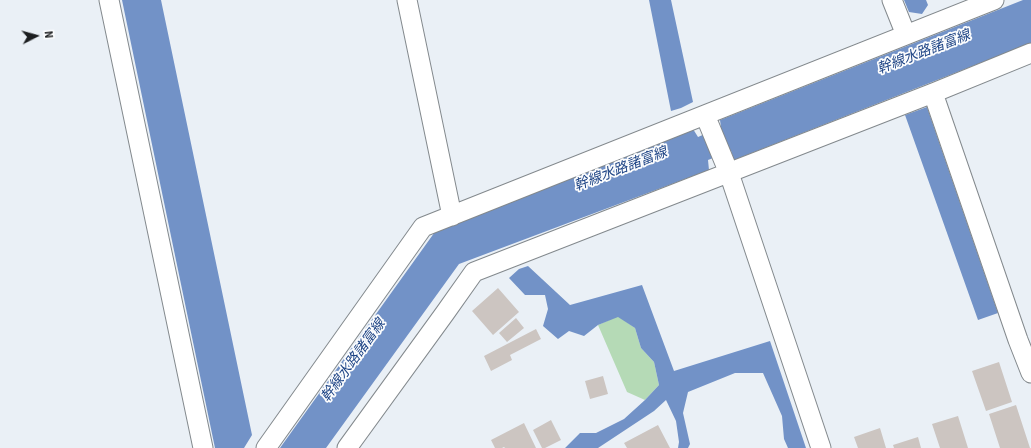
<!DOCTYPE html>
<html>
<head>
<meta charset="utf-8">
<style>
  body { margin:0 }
  #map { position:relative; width:1031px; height:448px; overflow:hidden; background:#eaf0f6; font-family:"Source Sans 3",sans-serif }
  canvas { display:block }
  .north { position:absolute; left:16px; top:16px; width:40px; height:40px; -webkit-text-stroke:3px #fcfdfe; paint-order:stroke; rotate:84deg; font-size:11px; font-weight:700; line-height:16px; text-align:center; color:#1c1e20 }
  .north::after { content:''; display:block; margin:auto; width:14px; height:18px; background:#1c1e20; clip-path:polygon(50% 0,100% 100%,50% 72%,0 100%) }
</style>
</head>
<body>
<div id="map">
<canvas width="1031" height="448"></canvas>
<div class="north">N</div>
</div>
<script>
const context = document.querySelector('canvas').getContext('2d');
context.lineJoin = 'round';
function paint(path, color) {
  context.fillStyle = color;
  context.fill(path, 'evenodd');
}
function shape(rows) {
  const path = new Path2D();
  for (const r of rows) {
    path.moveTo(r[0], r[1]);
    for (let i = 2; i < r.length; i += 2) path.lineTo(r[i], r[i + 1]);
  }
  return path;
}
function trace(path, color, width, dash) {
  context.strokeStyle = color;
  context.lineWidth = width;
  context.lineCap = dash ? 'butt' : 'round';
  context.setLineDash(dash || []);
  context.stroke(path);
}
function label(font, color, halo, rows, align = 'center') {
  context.font = font + ' "Source Sans 3","Noto Sans JP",sans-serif';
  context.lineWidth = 3.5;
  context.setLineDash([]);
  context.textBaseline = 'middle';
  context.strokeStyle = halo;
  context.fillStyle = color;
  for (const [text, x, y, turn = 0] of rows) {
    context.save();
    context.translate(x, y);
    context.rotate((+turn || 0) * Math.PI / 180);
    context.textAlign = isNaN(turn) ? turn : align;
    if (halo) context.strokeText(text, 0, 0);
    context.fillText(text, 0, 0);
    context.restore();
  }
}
paint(shape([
  [618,316,635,328,641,348,654,362,659,385,645,400,627,392,598,325]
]), '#b5dab6');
paint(shape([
  [122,0,161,0,252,435,244,448,215,448],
  [649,0,671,0,693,102,681,108,671,111],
  [904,0,926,0,928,5,922,14,909,12],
  [1023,0,1031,0,1031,43,734,160,731,151,708,160,709,170,459,264,326,448,280,448,437,229,693,129,698,137,721,127,720,120],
  [927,107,998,313,978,320,905,115],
  [528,266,570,305,642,285,674,371,770,341,806,448,788,448,784,439,782,416,763,373,735,373,688,392,683,413,690,444,688,448,678,448,679,442,676,421,666,400,654,411,598,448,565,448,580,433,596,433,624,419,645,400,659,385,654,362,641,348,635,328,618,317,598,325,584,336,569,331,558,339,543,326,548,309,545,295,525,295,509,278,519,269]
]), '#7292c7');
paint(shape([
  [498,288,519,312,493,335,472,311],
  [516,318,524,328,507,342,499,333],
  [536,329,541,339,510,355,512,360,491,371,484,356],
  [999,362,1012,402,986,411,972,371],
  [603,376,608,394,590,399,585,381],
  [1016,405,1030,448,1000,448,989,414],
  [958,416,968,448,940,448,932,424],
  [551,420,561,440,545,448,542,448,533,430],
  [524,423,536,448,505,448,504,447,502,448,495,448,491,440],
  [658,425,670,448,627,448,624,443],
  [880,428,886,448,858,448,854,437],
  [918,437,921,448,894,448,893,445]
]), '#ccc5c1');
const street = shape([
  [109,0,203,448],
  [407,0,452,216],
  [892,0,906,35],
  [933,93,1018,340,1031,373],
  [705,115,729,173,821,448],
  [266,448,423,227,994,0],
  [347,448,445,313,474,272,933,93,1031,53]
]);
trace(street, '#83898d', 21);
trace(street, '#fff', 19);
label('italic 14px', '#1f4586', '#fcfdfe', [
  ["幹線水路諸富線",924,53,-21],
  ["幹線水路諸富線",621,170,-21],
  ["幹線水路諸富線",354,361,-54]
]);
</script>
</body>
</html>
